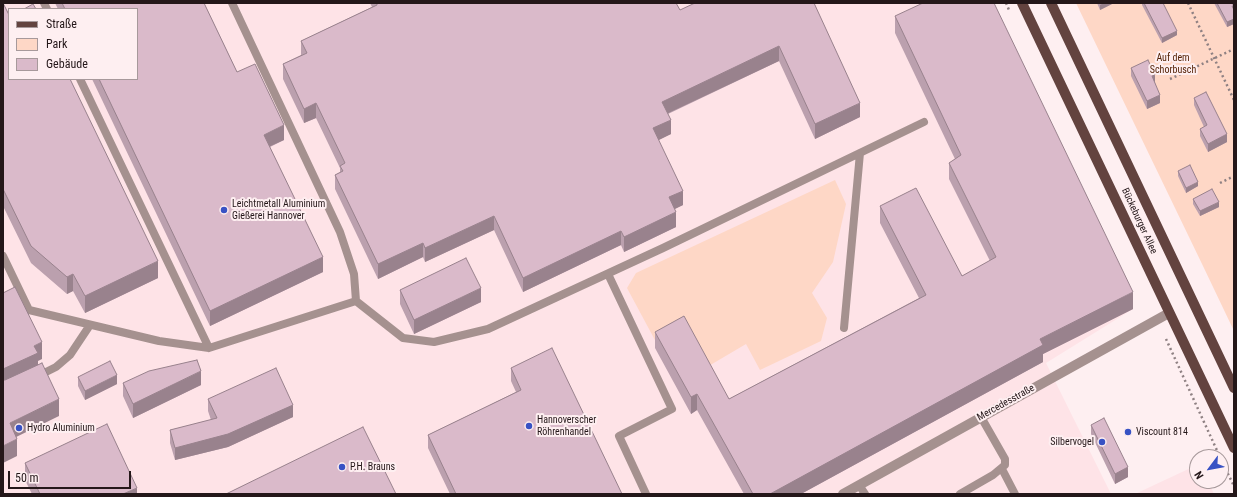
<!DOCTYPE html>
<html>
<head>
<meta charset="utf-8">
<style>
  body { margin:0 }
  #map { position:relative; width:1237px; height:497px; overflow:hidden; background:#feeff1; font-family:"Roboto Condensed",sans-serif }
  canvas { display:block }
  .frame { position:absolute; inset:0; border:4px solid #241719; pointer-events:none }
  .legend { position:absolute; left:8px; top:8px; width:130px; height:72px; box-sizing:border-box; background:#feeff1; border:1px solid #a7999b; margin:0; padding:5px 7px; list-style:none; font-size:12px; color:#241719 }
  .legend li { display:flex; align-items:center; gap:8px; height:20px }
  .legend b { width:20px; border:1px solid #a7999b }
  .north { position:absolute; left:1189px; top:449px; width:40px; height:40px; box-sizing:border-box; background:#feeff1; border:1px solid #a7999b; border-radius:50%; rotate:238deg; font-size:11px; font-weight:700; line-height:16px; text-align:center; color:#241719 }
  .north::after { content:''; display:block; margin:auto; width:14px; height:18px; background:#3852c4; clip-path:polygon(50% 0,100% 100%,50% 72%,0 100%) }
  .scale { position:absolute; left:8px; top:471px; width:123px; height:18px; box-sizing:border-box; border:2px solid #241719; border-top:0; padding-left:5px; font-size:12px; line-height:14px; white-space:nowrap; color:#241719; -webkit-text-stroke:3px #feeff1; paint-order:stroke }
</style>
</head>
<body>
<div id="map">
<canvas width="1237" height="497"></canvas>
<div class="frame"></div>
<ul class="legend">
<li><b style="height:5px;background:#63433f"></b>Straße</li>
<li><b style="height:11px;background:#fed7c6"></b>Park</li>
<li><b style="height:11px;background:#dabaca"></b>Gebäude</li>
</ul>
<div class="north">N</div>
<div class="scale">50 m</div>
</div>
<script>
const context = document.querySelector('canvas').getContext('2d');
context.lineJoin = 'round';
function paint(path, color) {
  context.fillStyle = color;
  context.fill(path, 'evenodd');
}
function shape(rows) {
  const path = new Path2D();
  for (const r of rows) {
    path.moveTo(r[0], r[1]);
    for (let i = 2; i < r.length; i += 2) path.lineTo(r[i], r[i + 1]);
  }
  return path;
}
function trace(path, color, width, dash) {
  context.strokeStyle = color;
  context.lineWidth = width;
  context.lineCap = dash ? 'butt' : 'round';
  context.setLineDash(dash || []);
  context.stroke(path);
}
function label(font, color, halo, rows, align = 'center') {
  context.font = font + ' "Roboto Condensed",sans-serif';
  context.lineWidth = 4;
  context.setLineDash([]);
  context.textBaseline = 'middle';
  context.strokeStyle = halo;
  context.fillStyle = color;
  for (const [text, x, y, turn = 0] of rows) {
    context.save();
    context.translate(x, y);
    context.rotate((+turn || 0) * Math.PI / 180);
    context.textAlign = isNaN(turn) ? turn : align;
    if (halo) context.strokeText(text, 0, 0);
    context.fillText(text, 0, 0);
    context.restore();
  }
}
paint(shape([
  [3,3,983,3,1133,309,1046,363,1111,494,3,494],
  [9,9,137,9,137,79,9,79],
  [1197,465,1197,481,1208,481,1214,494,1135,494]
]), '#fee3e7');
paint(shape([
  [1076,3,1234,3,1234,331,1203,266],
  [835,180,846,204,833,262,812,293,827,318,821,341,760,370,746,344,707,367,656,342,627,288,636,273]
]), '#fed7c6');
trace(shape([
  [1006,3,1009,10],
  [1188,3,1234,100],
  [1170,79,1234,49],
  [1220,183,1234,176],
  [1166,339,1220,457],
  [1221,460,1234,486]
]), '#8f8183', 2.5, [2, 3]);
trace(shape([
  [44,3,47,9],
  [232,3,340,232,354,274,356,301],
  [80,79,209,348],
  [3,256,29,310,159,341,209,348,356,301,403,338,434,342,488,329,663,248,924,122],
  [608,274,672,409,619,436,646,494],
  [844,328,860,153],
  [38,376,56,367,70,355,90,325],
  [1002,469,1015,494],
  [859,485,865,494],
  [960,494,993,475,1005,465,1005,459,981,417]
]), '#a5918f', 8);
trace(shape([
  [843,494,1169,313]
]), '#a5918f', 10);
trace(shape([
  [1022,3,1234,448],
  [1051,3,1234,388]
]), '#63433f', 10);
paint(shape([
  [3,3,158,278,85,313,73,291,67,294,31,263,3,206],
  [55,3,204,3,237,72,284,140,270,147,323,272,210,326,92,79,137,79,137,9,58,9],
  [370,3,676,3,680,10,814,3,860,117,815,139,779,61,668,114,671,134,658,140,683,205,674,209,676,227,624,252,621,245,523,292,494,230,425,262,423,257,378,279,335,189,335,175,340,172,340,168,316,118,304,123,283,79,283,64,301,55,301,41,372,7],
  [1097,3,1112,3,1112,4,1100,10],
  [1142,3,1163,3,1177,35,1162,43,1142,5],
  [1214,3,1232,3,1234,10,1234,24,1227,27],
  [895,16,1133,309,1043,354,1043,362,801,494,744,494,697,410,691,414,655,348,655,332,729,399,919,298,880,223,880,206,962,276,990,261,949,179,949,163,955,159,895,33],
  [1131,68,1155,82,1155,83,1160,103,1147,109,1131,76],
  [1194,98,1227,142,1208,152,1200,136,1200,129,1204,127,1194,105],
  [1178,171,1198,186,1186,193,1178,176],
  [1193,199,1219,207,1200,216,1193,204],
  [400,290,481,302,414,334,400,304],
  [511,368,622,494,450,494,428,448,428,435,516,392,511,381],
  [78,377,117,384,85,400,78,386],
  [123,383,201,385,133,418,123,396],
  [208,399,293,417,228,447,175,460,170,443,170,430,211,420,208,411],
  [1091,425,1128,477,1115,484,1091,434],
  [25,463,137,494,32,494,25,480]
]), '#bba0ae');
paint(shape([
  [1104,3,1112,3,1112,4,1100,10,1100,5],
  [1234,19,1234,24,1227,27,1227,22],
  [1177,31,1177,35,1162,43,1162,38],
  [779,46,779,61,662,116,662,102],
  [1155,75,1155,82,1152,84,1152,76],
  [1160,95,1160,103,1147,109,1147,101],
  [316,103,316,118,304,123,304,109],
  [860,103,860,117,815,139,815,124],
  [671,120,671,134,653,143,653,128],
  [284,125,284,140,264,149,264,135],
  [1227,134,1227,142,1208,152,1208,144],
  [1198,182,1198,186,1186,193,1186,188],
  [683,191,683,205,669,212,669,197],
  [1219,202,1219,207,1200,216,1200,211],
  [676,212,676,227,624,252,624,237],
  [494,216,494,230,425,262,425,248],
  [621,231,621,245,523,292,523,278],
  [423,243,423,257,378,279,378,264],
  [323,257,323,272,210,326,210,311],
  [158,261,158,278,85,313,85,296],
  [73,274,73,291,67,294,67,277],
  [481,288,481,302,414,334,414,320],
  [1133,292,1133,309,1043,354,1043,362,801,494,770,494,1040,339],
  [42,342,42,359,38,361,38,370,3,386,3,369,34,346],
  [201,371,201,385,133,418,133,404],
  [117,375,117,384,85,400,85,391],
  [697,394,697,410,691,414,691,397],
  [59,399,59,416,10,440,10,423],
  [293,405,293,417,228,447,175,460,175,448],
  [17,439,17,456,3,463,3,446],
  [1128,467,1128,477,1115,484,1115,474],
  [137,488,137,494,123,494]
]), '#99828d');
const building = shape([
  [3,3,9,15,9,79,70,79,158,261,85,296,73,274,67,277,31,246,3,189,3,3],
  [62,3,204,3,237,72,255,64,284,125,264,135,323,257,210,311,99,79,137,79,137,9,65,9,62,3],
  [377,3,676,3,680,10,695,3,814,3,860,103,815,124,779,46,662,102,671,120,653,128,683,191,669,197,676,212,624,237,621,231,523,278,494,216,425,248,423,243,378,264,335,175,343,171,340,166,345,163,316,103,304,109,283,64,307,53,301,41,377,5,377,3],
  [923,3,994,3,1133,292,1040,339,1043,345,770,494,753,494,697,394,691,397,655,332,684,316,729,399,926,295,880,206,916,188,962,276,996,257,949,163,961,155,895,16,923,3],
  [1144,3,1163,3,1177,31,1162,38,1144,3],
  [1217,3,1232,3,1234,6,1232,6,1234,10,1234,19,1227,22,1217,3],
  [33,4,36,9,24,9,33,4],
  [1148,60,1155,75,1152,76,1160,95,1147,101,1131,68,1148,60],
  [1206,92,1227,134,1208,144,1200,129,1207,125,1194,98,1206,92],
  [1190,165,1198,182,1186,188,1178,171,1190,165],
  [1212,189,1219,202,1200,211,1193,199,1212,189],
  [466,258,481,288,414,320,400,290,466,258],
  [15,287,42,342,34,346,38,353,3,369,3,293,15,287],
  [552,348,622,494,456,494,428,435,521,390,511,368,552,348],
  [197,360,201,371,133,404,123,383,149,371,197,360],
  [110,361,117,375,85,391,78,377,110,361],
  [42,363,59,399,10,423,17,439,3,446,3,380,5,380,42,363],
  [276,368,293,405,228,434,175,448,170,430,217,418,208,399,276,368],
  [1104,418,1128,467,1115,474,1091,425,1104,418],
  [107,424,137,488,123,494,40,494,25,463,107,424],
  [363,427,396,494,226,494,363,427]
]);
paint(building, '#dabaca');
trace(building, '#99828d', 1);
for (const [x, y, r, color] of [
  [224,210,4,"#3852c4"],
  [529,426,4,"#3852c4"],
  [19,428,4,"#3852c4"],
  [1128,432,4,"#3852c4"],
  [1102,442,4,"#3852c4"],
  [342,467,4,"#3852c4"]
]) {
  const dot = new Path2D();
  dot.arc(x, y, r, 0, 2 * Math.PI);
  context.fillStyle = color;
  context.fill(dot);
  trace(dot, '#feeff1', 1.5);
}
label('10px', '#562408', '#feeff1', [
  ["Auf dem",1173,58],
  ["Schorbusch",1173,70]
]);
label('10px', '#241719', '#feeff1', [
  ["Leichtmetall Aluminium",232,204],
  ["Gießerei Hannover",232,216],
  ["Hannoverscher",537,420],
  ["Röhrenhandel",537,432],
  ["Hydro Aluminium",27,428],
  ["Viscount 814",1136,432],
  ["Silbervogel",1094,442,"right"],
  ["P.H. Brauns",350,467]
], 'left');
label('10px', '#241719', '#feeff1', [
  ["Bückeburger Allee",1139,221,65],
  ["Mercedesstraße",1006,403,-29]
]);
</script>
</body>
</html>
